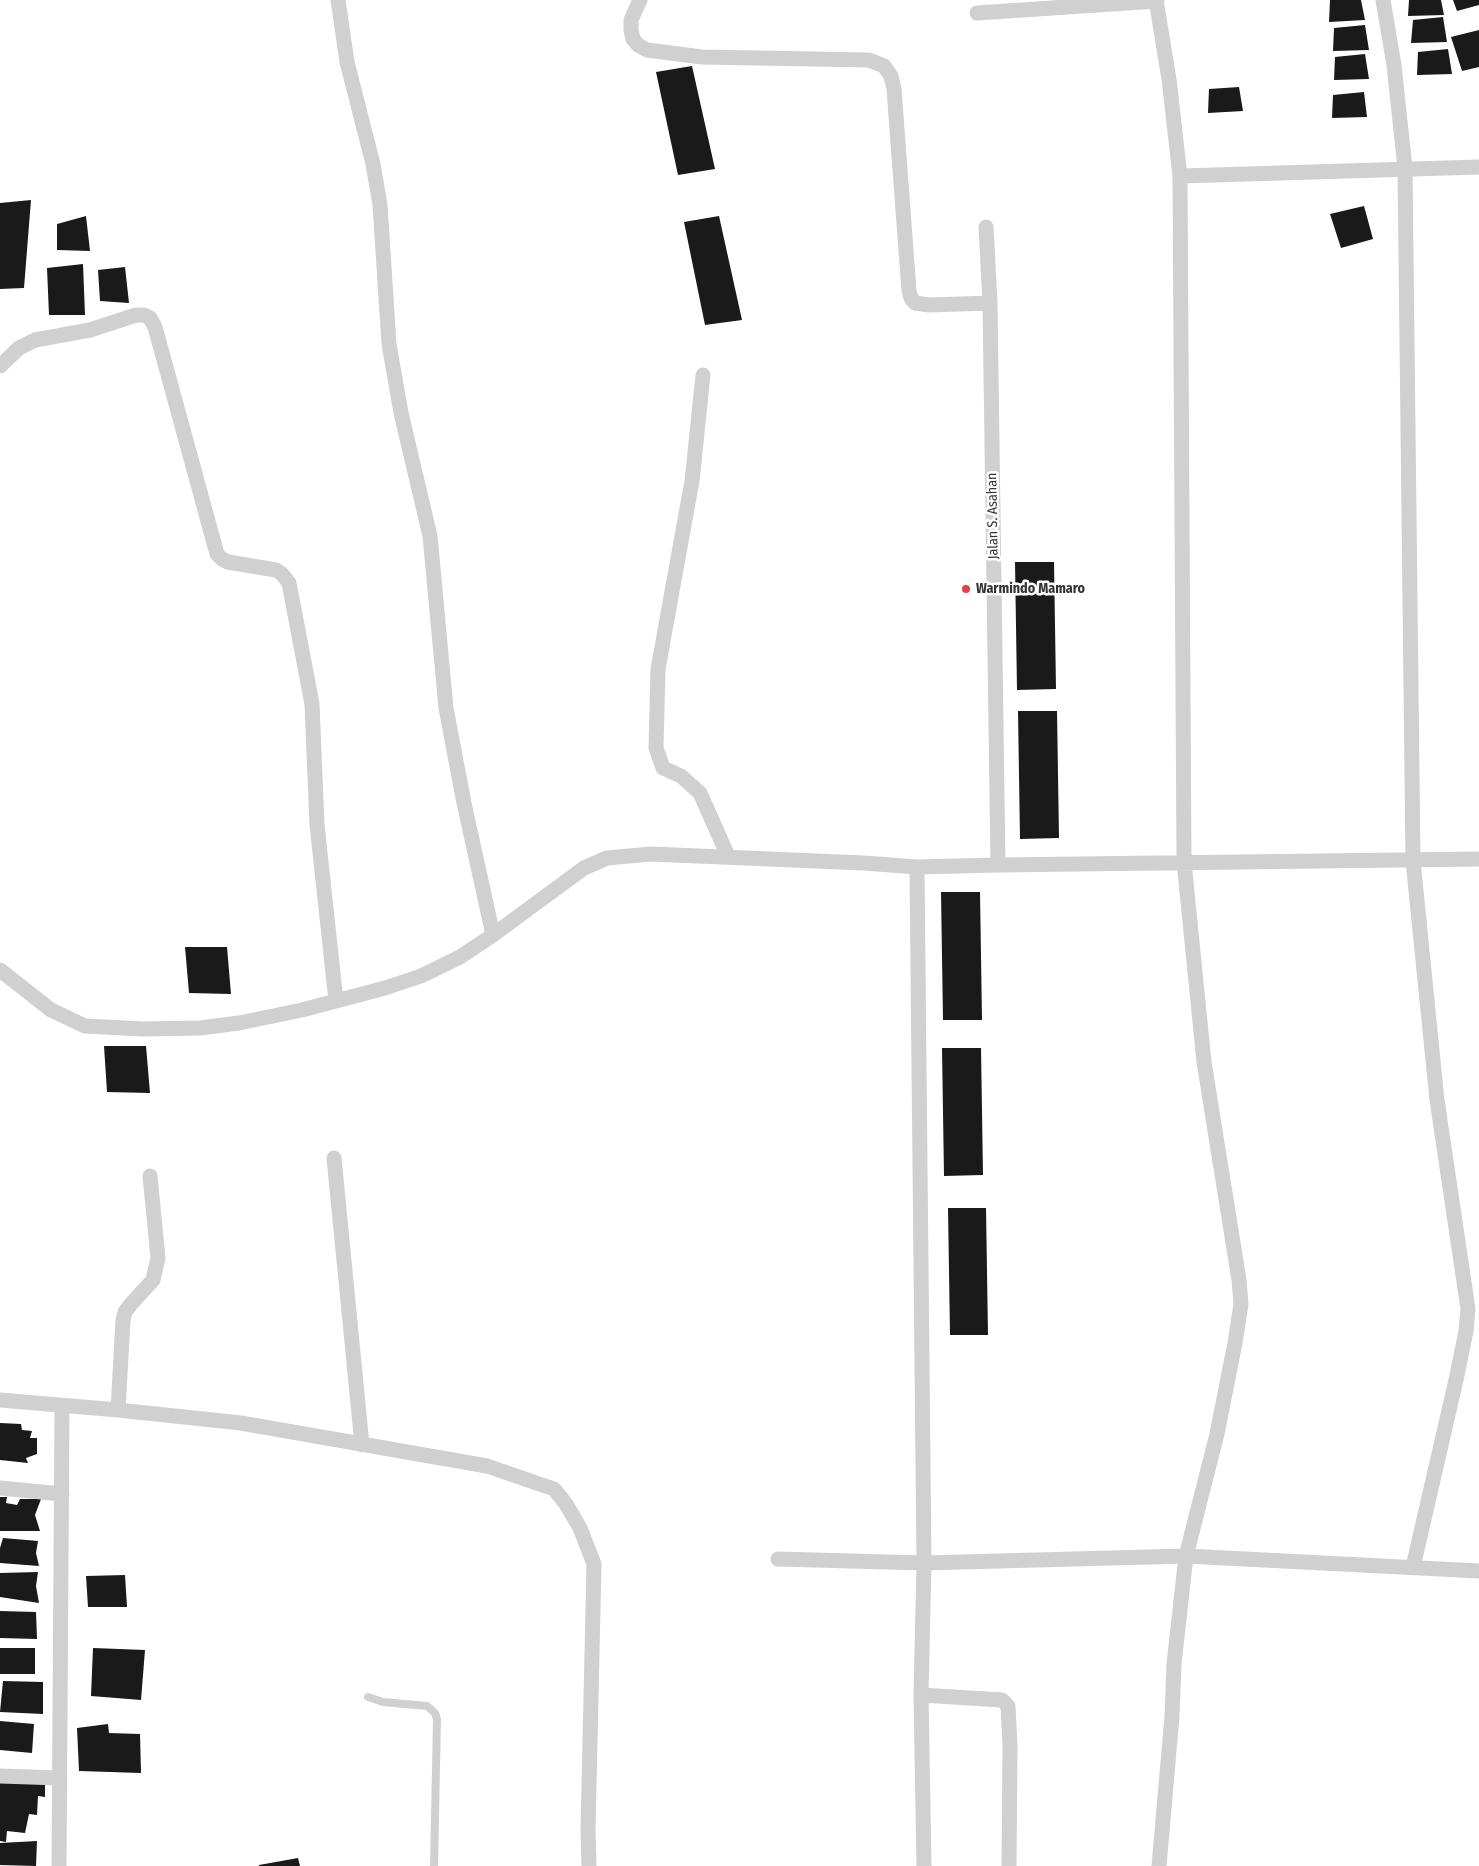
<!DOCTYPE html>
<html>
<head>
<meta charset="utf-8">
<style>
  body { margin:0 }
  canvas { display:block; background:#fff }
</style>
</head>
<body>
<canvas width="1479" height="1866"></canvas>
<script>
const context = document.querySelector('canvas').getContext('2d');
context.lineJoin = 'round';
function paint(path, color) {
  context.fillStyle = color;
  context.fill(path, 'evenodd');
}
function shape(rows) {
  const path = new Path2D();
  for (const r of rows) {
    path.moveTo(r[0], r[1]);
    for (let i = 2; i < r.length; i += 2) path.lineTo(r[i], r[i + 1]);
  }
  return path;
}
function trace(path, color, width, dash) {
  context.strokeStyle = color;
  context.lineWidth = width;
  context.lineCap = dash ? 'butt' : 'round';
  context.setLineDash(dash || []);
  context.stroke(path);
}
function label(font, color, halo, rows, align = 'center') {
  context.font = font + ' "Fira Sans Condensed",sans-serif';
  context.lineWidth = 5;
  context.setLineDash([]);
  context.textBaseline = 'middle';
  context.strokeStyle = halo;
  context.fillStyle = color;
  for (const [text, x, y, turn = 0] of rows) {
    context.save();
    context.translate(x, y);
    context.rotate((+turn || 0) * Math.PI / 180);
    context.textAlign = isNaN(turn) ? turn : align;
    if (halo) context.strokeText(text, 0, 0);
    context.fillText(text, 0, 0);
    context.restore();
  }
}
paint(shape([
  [1330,0,1361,0,1365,20,1329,22],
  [1409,0,1441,0,1444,15,1408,16],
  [1453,0,1479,0,1479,5,1457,11],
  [1443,17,1447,42,1411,43,1413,20],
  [1365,25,1369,50,1333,51,1334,28],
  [1479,30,1479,67,1462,71,1451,37],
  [1448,49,1452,74,1417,75,1418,52],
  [1365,54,1369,79,1334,80,1335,57],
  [692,66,715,169,678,175,656,72],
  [1239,87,1243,111,1208,113,1209,89],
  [1364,92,1367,117,1332,118,1333,95],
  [31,200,24,288,0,289,0,203],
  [1364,206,1373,239,1341,248,1330,214],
  [86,216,90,251,57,250,57,224],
  [719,216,742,320,705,325,684,222],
  [83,264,85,315,49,315,47,268],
  [125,267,129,303,100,301,98,270],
  [1015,562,1054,562,1056,689,1017,690],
  [1018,711,1057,711,1059,838,1020,839],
  [941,892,980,892,982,1020,943,1020],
  [185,947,227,947,231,994,189,993],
  [104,1046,146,1046,150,1093,107,1092],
  [942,1048,981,1048,983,1175,944,1176],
  [948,1208,986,1208,988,1335,950,1335],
  [0,1423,21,1424,22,1430,32,1431,30,1438,37,1438,37,1454,26,1458,28,1463,0,1460],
  [0,1497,7,1497,6,1503,17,1505,20,1499,41,1499,35,1515,40,1531,0,1531],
  [3,1538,38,1541,36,1553,39,1566,0,1563,0,1548],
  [38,1572,36,1586,39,1603,0,1597,0,1573],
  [125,1575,127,1607,88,1607,86,1576],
  [0,1611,36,1612,37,1639,0,1638],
  [0,1648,35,1648,35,1674,0,1674],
  [93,1648,145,1650,141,1700,91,1696],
  [3,1681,43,1682,43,1714,0,1712],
  [0,1721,34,1724,32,1753,0,1750],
  [108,1724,109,1733,140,1734,141,1773,79,1771,77,1728],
  [0,1781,45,1784,45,1797,38,1796,37,1815,29,1814,25,1833,7,1831,6,1842,0,1841],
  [37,1841,36,1866,0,1865,0,1843],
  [298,1858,300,1866,259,1866,259,1865]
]), '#1a1a1a');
trace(shape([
  [368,1697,383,1702,427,1706,435,1713,437,1719,434,1866]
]), '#d0d0d0', 8);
trace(shape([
  [338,0,347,62,373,164,380,205,389,344,401,413,430,536,446,708,464,803,493,935],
  [640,0,631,20,631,30,633,39,638,45,647,50,702,57,869,60,884,66,891,76,894,89,909,291,911,298,915,303,929,305,990,303],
  [1156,0,1169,79,1180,176,1184,862,1204,1062,1239,1280,1241,1304,1235,1343,1217,1434,1186,1556,1174,1664,1172,1716,1159,1866],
  [1383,0,1394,65,1405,168,1413,861,1437,1100,1468,1309,1466,1331,1456,1380,1413,1567],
  [977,13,1157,1],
  [1180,176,1479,167],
  [986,227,990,303,998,865],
  [0,366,19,348,35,340,90,330,136,315,144,315,150,318,155,327,217,554,222,559,228,562,276,570,282,574,289,583,312,704,317,825,336,1001],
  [703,375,692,481,658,669,656,748,663,768,681,776,700,793,728,856],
  [917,867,924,1563,921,1695,924,1866],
  [0,970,51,1010,85,1026,143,1029,200,1028,239,1023,302,1010,385,988,421,976,460,957,493,935,584,868,607,858,651,854,864,863,917,867,998,865,1479,859],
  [334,1158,362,1445],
  [0,1400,118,1410,241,1423,487,1466,554,1489,566,1504,580,1528,594,1564,588,1830,589,1866],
  [118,1410,123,1320,125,1312,131,1304,153,1280,158,1258,150,1176],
  [0,1488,62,1494],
  [778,1559,924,1563,1186,1556,1479,1571],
  [921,1695,1002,1700,1008,1706,1010,1746,1009,1866],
  [0,1776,59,1778],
  [59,1866,62,1407]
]), '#d0d0d0', 15);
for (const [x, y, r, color] of [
  [966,589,5,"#dd4149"]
]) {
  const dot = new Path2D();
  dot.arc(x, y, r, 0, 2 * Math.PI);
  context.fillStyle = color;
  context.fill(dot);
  trace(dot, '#fff', 2);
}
label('14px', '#333', '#fff', [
  ["Jalan S. Asahan",993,516,-91]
]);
label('bold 14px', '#333', '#fff', [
  ["Warmindo Mamaro",976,589]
], 'left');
</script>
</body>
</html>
